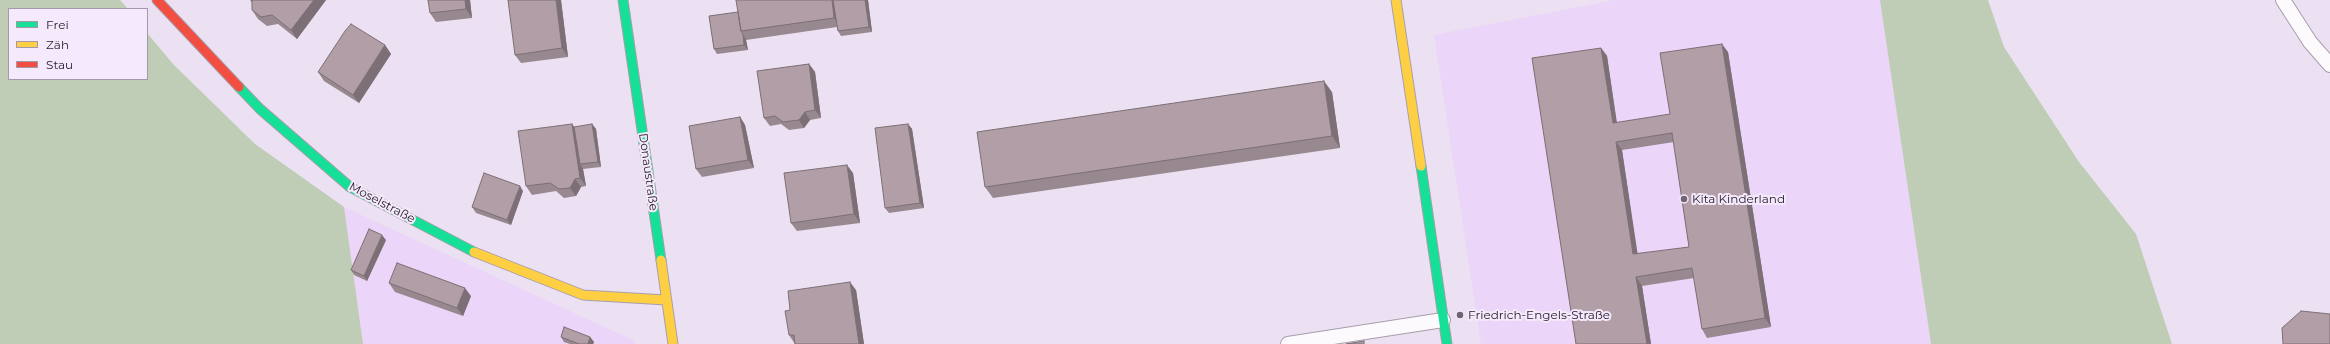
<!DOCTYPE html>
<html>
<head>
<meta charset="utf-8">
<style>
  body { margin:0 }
  #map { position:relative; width:2330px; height:344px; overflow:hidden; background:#ece1f2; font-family:Montserrat,sans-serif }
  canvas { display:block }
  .legend { position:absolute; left:8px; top:8px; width:140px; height:72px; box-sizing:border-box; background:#f5eafb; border:1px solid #a499aa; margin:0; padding:5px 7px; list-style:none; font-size:12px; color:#2a2030 }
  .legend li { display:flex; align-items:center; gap:8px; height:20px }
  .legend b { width:20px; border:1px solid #a499aa }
</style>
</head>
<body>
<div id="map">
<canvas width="2330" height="344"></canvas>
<ul class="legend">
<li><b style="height:5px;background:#16e098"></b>Frei</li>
<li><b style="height:5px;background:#ffcf43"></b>Zäh</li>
<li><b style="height:5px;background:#f24e42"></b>Stau</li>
</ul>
</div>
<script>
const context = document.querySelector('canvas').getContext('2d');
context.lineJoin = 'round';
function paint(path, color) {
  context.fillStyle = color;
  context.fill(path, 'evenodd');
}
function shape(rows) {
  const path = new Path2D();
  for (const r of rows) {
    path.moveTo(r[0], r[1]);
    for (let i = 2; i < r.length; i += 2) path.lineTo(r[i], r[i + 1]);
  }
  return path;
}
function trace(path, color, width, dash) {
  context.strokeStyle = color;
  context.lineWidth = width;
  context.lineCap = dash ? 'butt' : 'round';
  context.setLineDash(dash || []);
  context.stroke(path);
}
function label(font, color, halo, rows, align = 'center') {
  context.font = font + ' Montserrat,sans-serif';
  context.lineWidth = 4;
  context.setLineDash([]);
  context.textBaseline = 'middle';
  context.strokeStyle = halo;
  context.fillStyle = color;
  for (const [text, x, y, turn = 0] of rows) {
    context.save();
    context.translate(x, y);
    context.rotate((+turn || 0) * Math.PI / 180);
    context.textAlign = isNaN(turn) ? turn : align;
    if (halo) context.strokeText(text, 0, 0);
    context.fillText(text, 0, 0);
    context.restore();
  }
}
paint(shape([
  [1614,0,1880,0,1931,344,1481,344,1434,35],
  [344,207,635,341,635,344,363,344]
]), '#ebd5f8');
paint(shape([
  [0,0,120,0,128,9,9,9,9,79,147,79,147,33,174,65,255,144,344,207,363,344,0,344],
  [1880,0,1988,0,2004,47,2079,162,2136,234,2172,344,1931,344]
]), '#bfccb6');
const lane = shape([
  [2283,0,2310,42,2330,65],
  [1288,344,1443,320]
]);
const fast = shape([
  [623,0,661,260],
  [239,87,260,109,350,187,474,252],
  [1421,166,1447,344]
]);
const slow = shape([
  [1396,0,1421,166],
  [474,252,583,295,666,300],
  [661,260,673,344]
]);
const jam = shape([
  [157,0,239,87]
]);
trace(lane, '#a79eac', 16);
trace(fast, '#a79eac', 11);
trace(slow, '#a79eac', 11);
trace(jam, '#a79eac', 11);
trace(lane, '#fcfafd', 14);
trace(fast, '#16e098', 9);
trace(slow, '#ffcf43', 9);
trace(jam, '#f24e42', 9);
paint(shape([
  [250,0,326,0,297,39,278,24,267,26,258,19,252,10,252,3],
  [470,0,472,18,436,22,430,13],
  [561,0,568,57,521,63,515,55],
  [868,0,872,32,841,36,838,31,837,27,746,40,748,50,717,54,714,49,709,16],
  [385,45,391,54,359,103,324,81,318,72],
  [1601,48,1607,56,1617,123,1670,114,1728,52,1771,327,1707,338,1702,329,1694,278,1642,286,1651,344,1576,344],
  [1674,142,1689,247,1637,254,1622,150],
  [809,64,815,72,821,118,810,120,804,128,789,130,781,124,770,126,764,118],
  [1332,92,1340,148,993,198,985,187],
  [740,117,745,125,754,168,702,177,696,169],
  [572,124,574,127,592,124,596,129,601,167,583,169,586,186,581,187,576,196,564,198,556,191,532,195,526,186],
  [908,124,912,129,924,208,889,213,885,208],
  [853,173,860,223,797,231,791,223],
  [523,191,511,225,476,213,472,207],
  [386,240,367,281,354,275,351,270],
  [389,283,471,296,463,316,395,292],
  [856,290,864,344,795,344,789,335,790,310],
  [561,337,590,337,594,342,593,344,570,344,564,342]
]), '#988890');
paint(shape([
  [314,0,326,0,297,39,291,30],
  [465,0,470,0,472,18,466,9],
  [556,0,561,0,568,57,562,48],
  [832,0,836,0,840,27,834,18],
  [865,0,868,0,872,32,869,27],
  [743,34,746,40,748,50,744,45],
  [1722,44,1728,52,1771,327,1765,318],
  [385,45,391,54,359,103,353,95],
  [1601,48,1607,56,1618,132,1613,123],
  [809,64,815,72,821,118,815,110],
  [1324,81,1332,92,1340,148,1332,136],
  [805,112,810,120,804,128,799,120],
  [740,117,745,125,754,168,748,160],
  [572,124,578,132,580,164,583,169,586,186,580,178],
  [592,124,596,129,601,167,598,162],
  [908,124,912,129,924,208,920,203],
  [1616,142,1622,150,1639,263,1633,254],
  [847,165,853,173,860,223,854,214],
  [575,179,581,187,576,196,570,188],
  [520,186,523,191,511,225,507,220],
  [382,235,386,240,367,281,364,276],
  [1636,277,1642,286,1651,344,1647,344],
  [850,282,856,290,864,344,859,344],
  [465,288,471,296,463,316,457,308],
  [590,337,594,342,593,344,588,344]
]), '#7c6f75');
const building = shape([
  [252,0,314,0,291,30,272,15,261,17,252,10,252,0],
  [428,0,465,0,466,9,430,13,428,0],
  [508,0,556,0,562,48,515,55,508,0],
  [736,0,832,0,834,18,741,31,736,0],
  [833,0,865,0,869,27,838,31,833,0],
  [738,12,741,31,743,34,744,45,714,49,709,16,738,12],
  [351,24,385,45,353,95,318,72,345,31,351,24],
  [1722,44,1765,318,1702,329,1692,268,1636,277,1647,344,1576,344,1532,58,1601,48,1613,123,1670,114,1660,53,1722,44],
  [1672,133,1689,247,1633,254,1616,142,1672,133],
  [809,64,815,110,805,112,799,120,783,122,775,116,764,118,757,71,809,64],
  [1324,81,1332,136,985,187,977,132,1324,81],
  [740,117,748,160,696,169,689,126,740,117],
  [572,124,580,178,575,179,570,188,559,189,550,183,526,186,518,131,572,124],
  [592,124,598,162,580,164,574,127,592,124],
  [908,124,920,203,885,208,875,128,908,124],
  [847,165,854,214,791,223,784,173,847,165],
  [484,173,520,186,507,220,472,207,484,173],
  [369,229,382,235,364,276,351,270,369,229],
  [397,263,465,288,457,308,389,283,397,263],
  [850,282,859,344,795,344,794,335,789,335,785,311,790,310,788,291,850,282],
  [2301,311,2330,314,2330,344,2283,344,2282,328,2301,311],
  [564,327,590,337,588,344,579,344,561,337,564,327],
  [1364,341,1364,344,1346,344,1364,341]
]);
paint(building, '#b19ea7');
trace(building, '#7c6f75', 1);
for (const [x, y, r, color] of [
  [1684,199,4,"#6e6474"],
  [1460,315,4,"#6e6474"]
]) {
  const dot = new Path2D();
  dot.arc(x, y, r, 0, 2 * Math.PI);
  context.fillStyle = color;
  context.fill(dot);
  trace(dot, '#f5eafb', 1.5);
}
label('12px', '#2a2030', '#f5eafb', [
  ["Donaustraße",648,172,82],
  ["Moselstraße",382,203,28]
]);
label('12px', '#2a2030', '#f5eafb', [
  ["Kita Kinderland",1692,199],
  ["Friedrich-Engels-Straße",1468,315]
], 'left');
</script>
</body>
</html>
